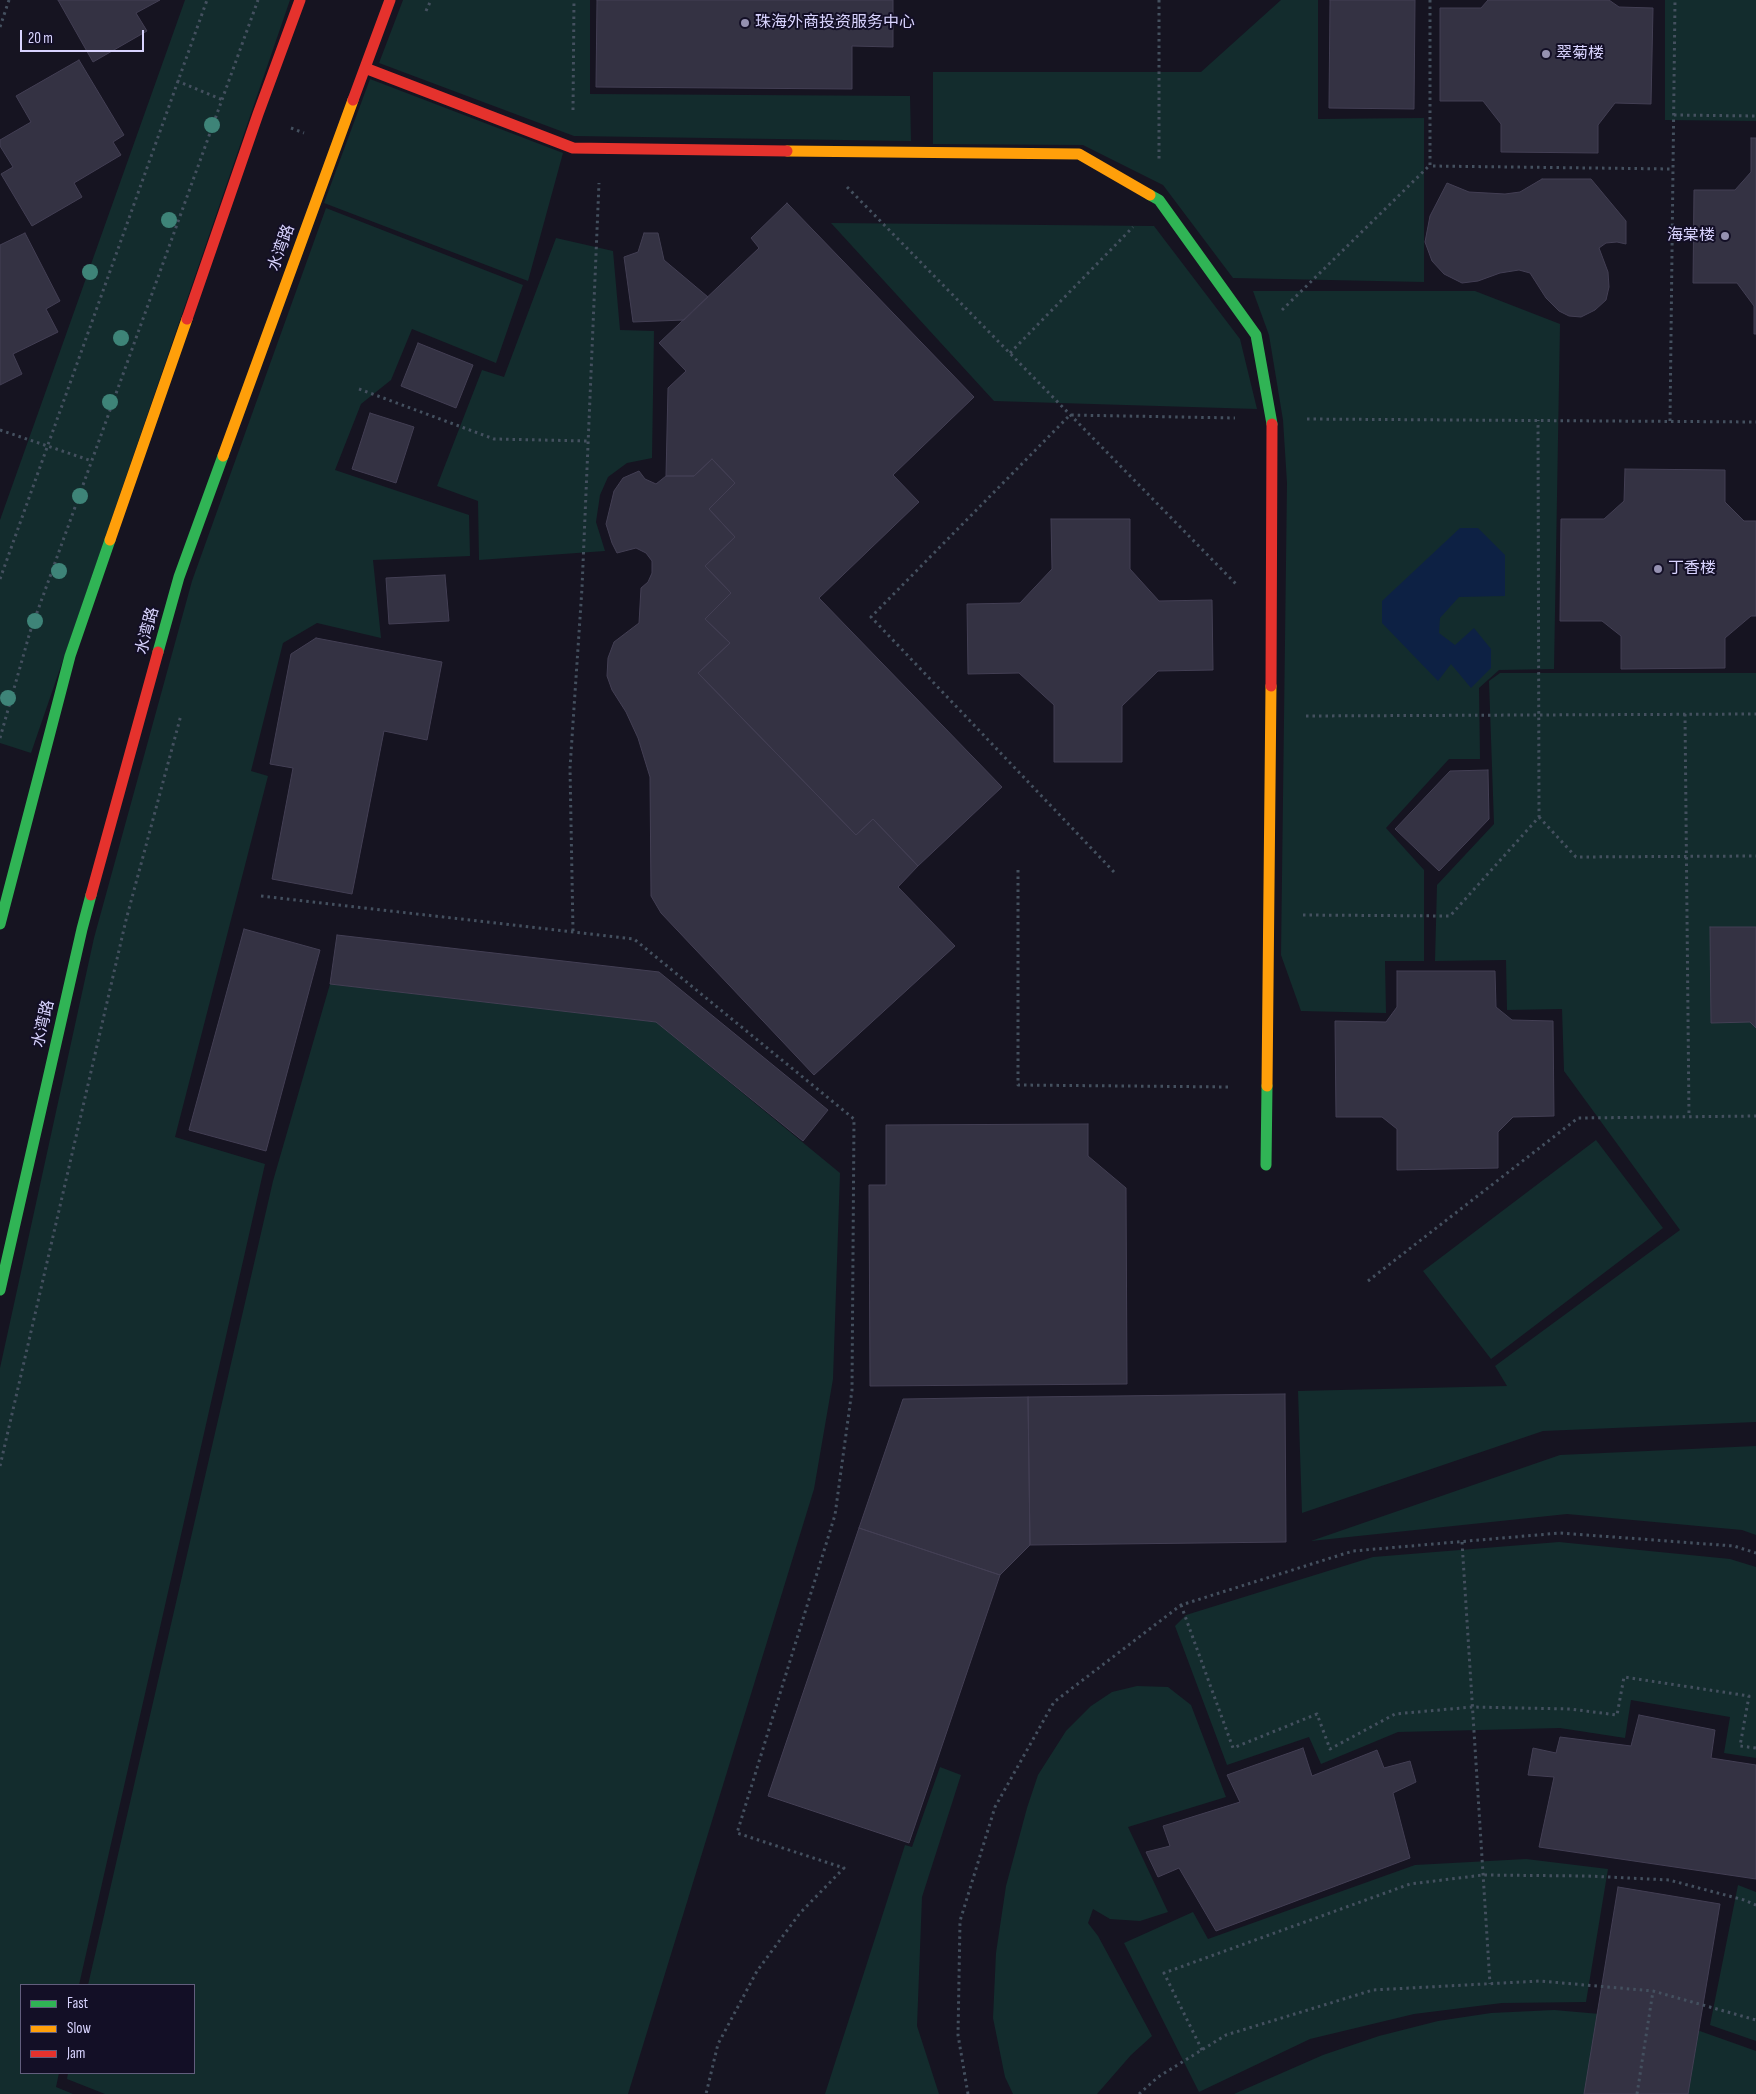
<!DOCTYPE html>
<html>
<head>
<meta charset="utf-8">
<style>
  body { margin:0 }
  #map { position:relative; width:1756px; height:2094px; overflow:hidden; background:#161421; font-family:"Sofia Sans Condensed",sans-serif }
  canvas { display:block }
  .legend { position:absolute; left:20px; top:1984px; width:175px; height:90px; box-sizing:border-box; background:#130f26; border:1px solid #625e7d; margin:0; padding:6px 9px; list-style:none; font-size:15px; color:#d9d4ff }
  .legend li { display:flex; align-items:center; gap:10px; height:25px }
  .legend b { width:25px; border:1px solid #625e7d }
  .scale { position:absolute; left:20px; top:30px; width:124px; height:22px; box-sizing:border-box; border:2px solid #d9d4ff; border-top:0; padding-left:6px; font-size:15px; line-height:18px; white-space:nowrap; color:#d9d4ff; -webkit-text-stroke:4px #130f26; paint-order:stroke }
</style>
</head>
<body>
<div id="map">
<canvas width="1756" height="2094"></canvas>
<ul class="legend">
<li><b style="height:6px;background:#30b455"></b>Fast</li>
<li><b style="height:6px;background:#ff9f0a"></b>Slow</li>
<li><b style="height:6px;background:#e5322d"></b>Jam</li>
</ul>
<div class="scale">20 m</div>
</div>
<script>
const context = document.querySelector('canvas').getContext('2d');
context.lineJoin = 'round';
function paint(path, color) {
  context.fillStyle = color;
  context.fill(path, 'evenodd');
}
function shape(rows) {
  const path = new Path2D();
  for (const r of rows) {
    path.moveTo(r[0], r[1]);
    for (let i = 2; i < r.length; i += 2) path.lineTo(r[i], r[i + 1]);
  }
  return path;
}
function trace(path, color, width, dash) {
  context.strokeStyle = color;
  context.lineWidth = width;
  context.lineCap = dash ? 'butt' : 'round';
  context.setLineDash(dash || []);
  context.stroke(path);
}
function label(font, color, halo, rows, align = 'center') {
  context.font = font + ' "Sofia Sans Condensed","Noto Sans SC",sans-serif';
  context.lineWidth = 4;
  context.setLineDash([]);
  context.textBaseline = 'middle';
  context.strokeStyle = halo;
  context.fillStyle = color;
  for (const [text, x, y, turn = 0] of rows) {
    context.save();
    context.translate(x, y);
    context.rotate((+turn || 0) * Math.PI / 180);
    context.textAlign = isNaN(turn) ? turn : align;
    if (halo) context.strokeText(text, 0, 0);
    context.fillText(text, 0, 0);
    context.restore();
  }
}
paint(shape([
  [185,0,290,0,31,753,0,743,0,520],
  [403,0,590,0,590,94,910,96,911,141,574,136,379,63],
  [1281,0,1318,0,1318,119,1424,118,1424,282,1233,278,1163,185,1083,145,933,144,933,72,1201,72],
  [1665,0,1756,0,1756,121,1665,120],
  [370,79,563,153,528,281,324,203],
  [326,208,523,285,496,363,412,329,391,380,361,404,335,470,469,515,470,556,373,560,381,638,317,623,283,643,251,771,268,776,175,1137,265,1164,79,1985,21,1985,21,2073,59,2073,56,2087,73,2094,0,2094,0,1368,94,938,192,581],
  [831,223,1154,226,1240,339,1257,409,994,401],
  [556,238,613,251,620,330,654,331,652,458,627,463,608,477,600,495,596,522,605,551,479,560,478,501,437,486,482,370,504,377],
  [1253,291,1475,291,1560,324,1554,669,1499,670,1479,688,1480,759,1449,759,1386,828,1424,870,1424,961,1385,961,1386,1013,1301,1011,1281,955,1287,483,1283,420,1269,335],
  [1500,673,1756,673,1756,1422,1543,1431,1302,1513,1298,1391,1507,1386,1495,1366,1680,1230,1564,1071,1562,1009,1507,1010,1506,960,1435,961,1437,885,1494,824,1489,681],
  [330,984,656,1022,840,1173,833,1379,814,1489,628,2094,105,2094,67,2079,68,2073,194,2073,194,1985,88,1985,273,1181],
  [1596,1140,1663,1228,1491,1359,1423,1271],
  [1756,1446,1756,1535,1742,1530,1567,1514,1311,1541,1560,1455],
  [1559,1542,1730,1559,1756,1567,1756,1758,1724,1753,1730,1717,1631,1700,1625,1738,1560,1728,1398,1732,1321,1764,1309,1737,1227,1765,1175,1626,1186,1615,1373,1557],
  [1137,1686,1168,1687,1191,1705,1226,1797,1128,1827,1168,1912,1140,1921,1110,1919,1093,1909,1088,1923,1098,1936,1152,2036,1131,2055,1097,2094,1013,2094,1005,2077,993,2018,996,1953,1006,1886,1027,1808,1038,1775,1066,1731,1091,1706,1112,1692],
  [940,1767,961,1775,922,1897,917,2026,939,2094,825,2094,905,1845,912,1847],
  [1526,1859,1608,1869,1586,2002,1502,2003,1414,2014,1310,2039,1199,2092,1124,1943,1193,1912,1208,1939,1415,1865],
  [1738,1885,1756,1892,1756,2041,1710,2025],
  [1554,2010,1623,2016,1697,2030,1756,2051,1756,2094,1234,2094,1323,2055,1379,2036,1438,2021,1491,2013]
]), '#132c2d');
paint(shape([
  [1460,528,1478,528,1505,555,1505,596,1459,597,1440,618,1439,633,1455,645,1474,628,1491,649,1491,668,1471,688,1451,664,1438,681,1382,623,1382,601]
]), '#0d2144');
const building = shape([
  [58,0,160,0,136,13,147,31,93,62,58,0],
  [597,0,893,0,893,47,852,46,852,89,596,87,597,0],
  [1330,0,1415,0,1414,109,1329,108,1330,0],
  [1488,0,1609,0,1619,7,1653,8,1651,104,1615,103,1598,125,1598,153,1501,152,1501,124,1483,101,1440,101,1440,8,1481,8,1488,0],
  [79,60,124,135,113,142,121,155,74,183,82,197,32,226,1,174,13,167,0,146,0,140,31,122,16,96,79,60],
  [1751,138,1756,138,1756,334,1754,334,1754,306,1737,283,1693,283,1694,190,1735,190,1751,172,1751,138],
  [1542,179,1591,179,1626,221,1626,244,1617,242,1606,243,1599,248,1608,272,1609,287,1606,300,1595,310,1581,317,1569,316,1559,311,1546,298,1530,273,1519,270,1500,273,1478,281,1462,283,1444,274,1432,261,1425,242,1430,216,1447,183,1469,192,1505,194,1520,192,1542,179],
  [787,203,974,397,893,475,919,502,819,598,1002,787,918,866,873,819,856,835,698,673,730,643,705,619,731,593,705,566,735,537,709,509,735,483,712,459,694,476,666,476,668,388,686,371,659,343,759,248,751,238,787,203],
  [25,233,60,301,46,309,58,332,13,354,22,374,0,385,0,245,25,233],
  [644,233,658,233,664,260,708,297,684,320,633,322,624,257,638,252,644,233],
  [418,343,473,365,456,408,401,386,418,343],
  [370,413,414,427,396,483,352,469,370,413],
  [712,459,735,483,709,509,735,537,705,566,731,593,705,619,730,643,698,673,856,835,873,819,918,866,898,887,955,946,814,1075,661,913,651,896,650,777,638,738,626,712,612,690,607,676,608,658,614,642,639,623,641,588,648,582,652,573,652,561,646,553,636,548,617,553,612,543,606,524,614,491,623,478,639,471,645,479,656,484,666,476,694,476,712,459],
  [1625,469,1725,470,1725,502,1744,521,1756,521,1756,616,1751,616,1725,638,1725,668,1621,669,1621,636,1602,621,1560,621,1561,519,1604,519,1624,501,1625,469],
  [1051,519,1130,519,1130,569,1159,601,1212,600,1213,670,1158,671,1122,706,1122,762,1054,762,1054,705,1019,673,968,674,967,604,1020,603,1052,569,1051,519],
  [445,575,449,621,389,624,386,578,445,575],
  [316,638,442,662,427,740,384,731,352,894,272,879,293,768,270,764,291,654,316,638],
  [1488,770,1489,819,1439,871,1395,829,1450,771,1488,770],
  [1710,927,1756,927,1756,1028,1750,1022,1711,1023,1710,927],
  [244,929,320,950,266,1151,189,1130,244,929],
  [337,935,659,972,828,1110,803,1141,656,1022,330,984,337,935],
  [1397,971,1495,971,1496,1007,1512,1020,1553,1021,1554,1116,1513,1117,1498,1132,1498,1168,1397,1170,1397,1129,1382,1117,1336,1117,1335,1021,1386,1022,1397,1007,1397,971],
  [1088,1124,1088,1156,1126,1188,1127,1384,870,1386,869,1185,886,1185,886,1125,1088,1124],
  [1285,1394,1286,1542,1030,1545,1028,1397,1285,1394],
  [1028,1397,1030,1545,1000,1575,859,1528,903,1399,1028,1397],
  [859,1528,1000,1575,909,1843,768,1796,859,1528],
  [1639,1715,1715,1730,1711,1758,1756,1765,1756,1879,1539,1847,1554,1777,1528,1775,1533,1748,1556,1753,1560,1737,1631,1746,1639,1715],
  [1303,1748,1312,1776,1377,1750,1384,1768,1410,1761,1416,1782,1393,1793,1410,1858,1216,1931,1179,1868,1158,1877,1146,1852,1170,1846,1163,1826,1240,1802,1227,1775,1303,1748],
  [1618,1887,1720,1904,1688,2094,1584,2094,1618,1887]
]);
paint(building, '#343243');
trace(building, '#433f54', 1);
trace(shape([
  [1159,0,1159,159],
  [1430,0,1430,166,1673,169],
  [426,11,431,0],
  [0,27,9,0],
  [177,81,223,100],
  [573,110,574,0],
  [1674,115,1756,116],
  [291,128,304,133],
  [847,187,1236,584],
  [1282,310,1429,166],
  [1010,353,1133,227],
  [359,389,494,439,588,441],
  [1307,419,1756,422],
  [1670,421,1675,0],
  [0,430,92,461],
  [0,579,207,0],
  [1685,714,1689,1117],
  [1306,716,1756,714],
  [0,738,30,632,258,0],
  [1539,817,1576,857,1756,856],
  [1018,870,1018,1085,1231,1087],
  [1114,872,871,617,1070,415,1235,418],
  [261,896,634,939,854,1119,852,1390,835,1515,737,1833,844,1868,800,1913,757,1971,718,2044,706,2094],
  [1303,915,1450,916,1539,817,1538,420],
  [573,931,570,768,582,588,599,183],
  [1368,1281,1578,1118,1756,1116],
  [0,1466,126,920,181,715],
  [1462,1542,1490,1984],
  [1181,1605,1233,1748,1317,1714,1330,1749,1395,1714,1472,1707,1570,1709,1617,1715,1624,1677,1749,1696,1740,1746,1756,1748],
  [1202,2050,1164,1973,1410,1884,1483,1875,1588,1876,1669,1880,1744,1900,1756,1905],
  [968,2094,958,2035,960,1921,995,1807,1054,1702,1181,1605,1353,1551,1560,1533,1734,1546,1756,1553],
  [1139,2094,1158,2077,1226,2035,1373,1990,1540,1981,1653,1991,1756,2020],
  [1637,2094,1653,1991]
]), '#44505f', 3, [2.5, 4]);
trace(shape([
  [1150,195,1159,200,1256,335,1272,424],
  [158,652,179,577,223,456],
  [0,924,70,656,110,540],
  [1266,1165,1267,1086],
  [0,1290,82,929,91,895]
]), '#30b455', 11);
trace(shape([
  [787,151,1079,154,1150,195],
  [223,456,353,100],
  [110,540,187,319],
  [1267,1086,1271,686]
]), '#ff9f0a', 11);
trace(shape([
  [365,68,573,148,787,151],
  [353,100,390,0],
  [187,319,258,114,300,0],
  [1271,686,1272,424],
  [91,895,158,652]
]), '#e5322d', 11);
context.fillStyle = '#3e8478';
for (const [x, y] of [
  [212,125],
  [169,220],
  [90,272],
  [121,338],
  [110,402],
  [80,496],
  [59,571],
  [35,621],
  [8,698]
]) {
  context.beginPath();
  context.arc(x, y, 8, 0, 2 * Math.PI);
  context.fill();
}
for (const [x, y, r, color] of [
  [745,23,5,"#9591b1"],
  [1546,54,5,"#9591b1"],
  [1725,236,5,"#9591b1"],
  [1658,569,5,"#9591b1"]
]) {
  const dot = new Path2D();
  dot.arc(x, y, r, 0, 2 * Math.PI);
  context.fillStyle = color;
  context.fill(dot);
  trace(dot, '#130f26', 2);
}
label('16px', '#d9d4ff', '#130f26', [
  ["珠海外商投资服务中心",755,23],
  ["翠菊楼",1556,54],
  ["海棠楼",1715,236,"right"],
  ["丁香楼",1668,569]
], 'left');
label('16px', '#d9d4ff', '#130f26', [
  ["水湾路",282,248,-70],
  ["水湾路",148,631,-75],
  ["水湾路",44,1024,-77]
]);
</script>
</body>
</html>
